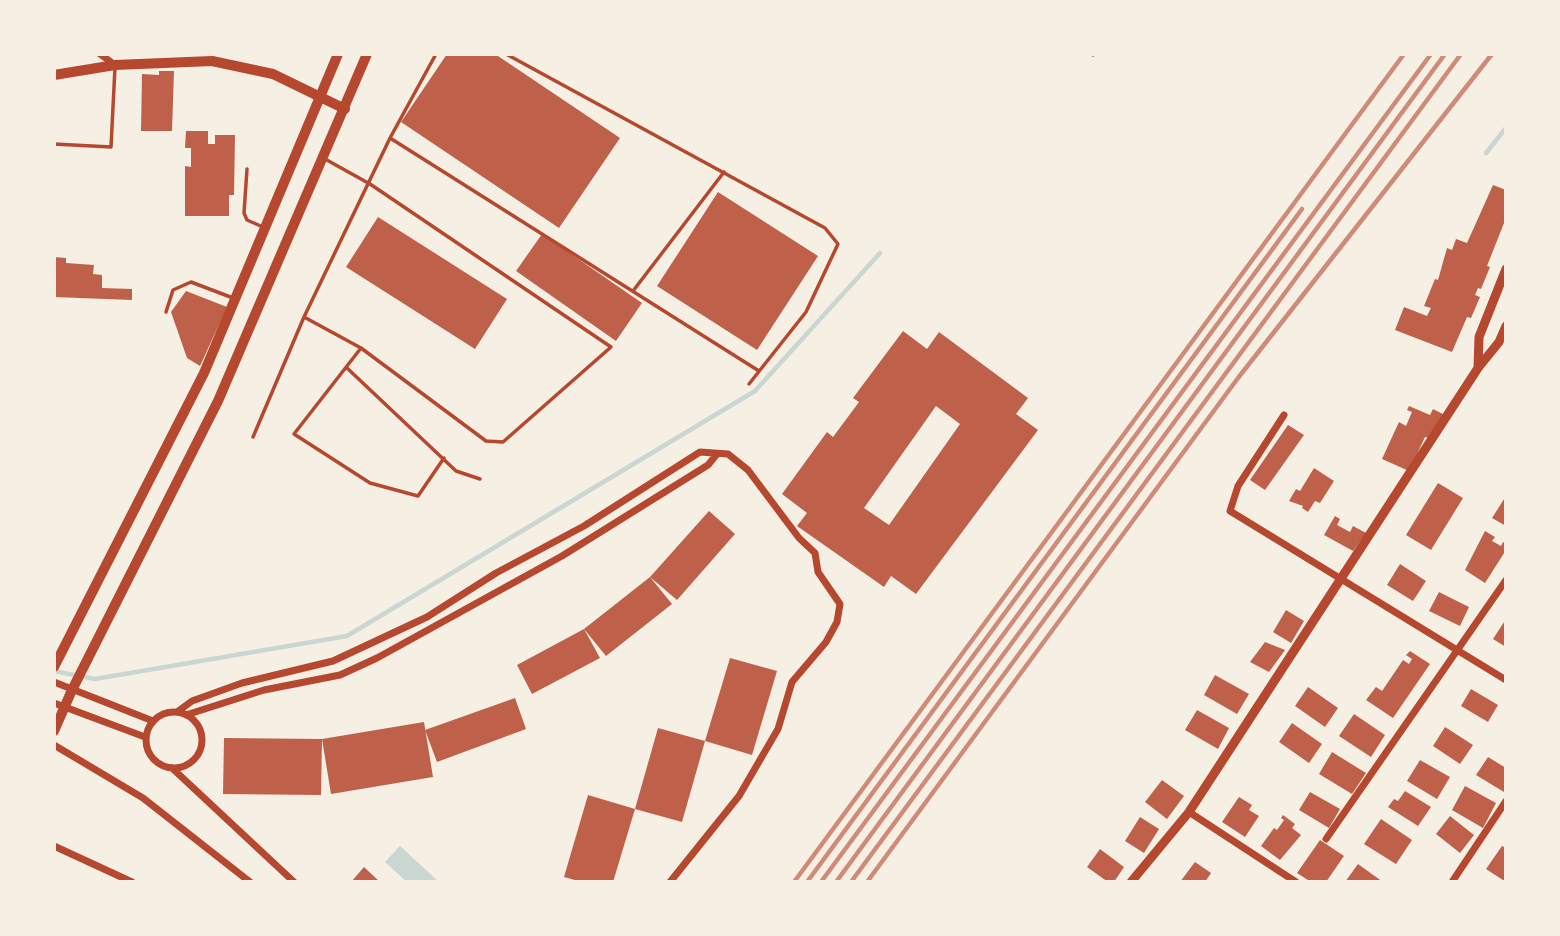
<!DOCTYPE html>
<html>
<head>
<meta charset="utf-8">
<style>
  body { margin:0 }
  #map { position:relative; width:1560px; height:936px; overflow:hidden; background:#f6efe4; font-family:Lato,sans-serif }
  canvas { display:block }
  .frame { position:absolute; inset:0; border:56px solid #f6efe4; pointer-events:none }
</style>
</head>
<body>
<div id="map">
<canvas width="1560" height="936"></canvas>
<div class="frame"></div>
</div>
<script>
const context = document.querySelector('canvas').getContext('2d');
context.lineJoin = 'round';
function paint(path, color) {
  context.fillStyle = color;
  context.fill(path, 'evenodd');
}
function shape(rows) {
  const path = new Path2D();
  for (const r of rows) {
    if (r.length === 3) {
      path.moveTo(r[0] + r[2], r[1]);
      path.arc(r[0], r[1], r[2], 0, 2 * Math.PI);
      continue;
    }
    path.moveTo(r[0], r[1]);
    for (let i = 2; i < r.length; i += 2) path.lineTo(r[i], r[i + 1]);
  }
  return path;
}
function trace(path, color, width, dash) {
  context.strokeStyle = color;
  context.lineWidth = width;
  context.lineCap = dash ? 'butt' : 'round';
  context.setLineDash(dash || []);
  context.stroke(path);
}
paint(shape([
  [400,846,439,882,407,882,385,862]
]), '#c9d6d2');
trace(shape([
  [1486,153,1506,128],
  [54,671,95,679,347,636,755,391,880,253]
]), '#c9d6d2', 4.5);
paint(shape([
  [447,54,495,54,620,138,559,228,401,122],
  [159,71,174,71,172,131,141,131,142,74,159,75],
  [186,131,208,131,208,144,215,144,215,135,235,135,234,195,229,195,229,216,185,216,185,166,191,167,191,148,185,148],
  [1493,185,1506,190,1506,218,1487,266,1490,267,1481,289,1478,288,1475,295,1480,297,1471,318,1467,317,1452,352,1395,330,1404,307,1427,316,1431,308,1424,306,1435,279,1438,280,1447,248,1452,250,1456,239,1467,243],
  [718,192,818,256,757,350,657,286],
  [378,217,507,299,475,349,346,267],
  [542,234,642,303,616,341,516,271],
  [54,257,66,258,66,263,94,265,93,274,102,275,102,288,132,289,132,300,54,297],
  [186,291,227,307,200,366,187,358,171,312],
  [903,331,927,349,939,332,1028,398,1016,414,1038,430,916,594,891,576,884,587,797,526,807,513,782,494,827,432,833,437,859,402,853,398],
  [936,406,960,424,889,525,864,508],
  [1409,406,1430,415,1433,409,1443,414,1432,439,1425,437,1409,471,1382,459,1399,422,1406,426,1412,412,1407,410],
  [1288,425,1304,435,1265,490,1250,480],
  [1314,468,1334,481,1320,503,1315,501,1308,512,1302,508,1303,506,1289,501,1296,489,1300,491],
  [1438,483,1463,498,1431,550,1406,535],
  [1506,496,1506,526,1492,518],
  [709,511,735,534,677,600,650,577,672,604,606,656,584,629,600,658,532,694,517,665,584,629,650,577],
  [1335,516,1340,519,1337,525,1350,532,1353,526,1366,533,1353,551,1324,535],
  [1485,531,1495,537,1492,541,1501,546,1503,542,1506,544,1506,550,1485,583,1465,570],
  [1400,564,1426,581,1413,601,1387,585],
  [1439,592,1469,607,1460,626,1429,611],
  [1286,610,1304,621,1291,643,1273,632],
  [1506,619,1506,647,1493,639],
  [1265,642,1285,650,1269,672,1250,662],
  [1410,651,1430,664,1393,718,1366,700,1376,687,1382,691,1403,660,1409,664,1412,659,1406,655],
  [730,658,777,671,752,755,705,741],
  [1215,675,1249,694,1237,714,1204,695],
  [1308,687,1338,708,1325,727,1295,706],
  [1471,689,1498,705,1488,722,1461,706],
  [515,698,526,729,437,762,425,730],
  [1197,710,1229,728,1218,749,1185,730],
  [1354,714,1385,735,1371,757,1339,736],
  [424,722,433,777,331,794,322,739,321,795,223,794,224,738,322,739],
  [1292,723,1322,744,1309,763,1279,742],
  [1445,727,1473,745,1460,764,1433,746],
  [658,728,705,741,682,822,635,809],
  [1332,752,1366,773,1352,794,1319,774],
  [1488,757,1506,768,1504,792,1476,775],
  [1420,760,1450,777,1437,799,1407,781],
  [1162,780,1184,796,1167,819,1145,802],
  [1465,786,1496,803,1483,828,1452,810],
  [1405,791,1431,807,1418,826,1388,807,1394,799,1398,801],
  [1310,792,1340,809,1329,828,1299,810],
  [588,795,635,809,613,882,582,882,564,877],
  [1239,797,1252,805,1249,810,1259,816,1245,837,1222,822],
  [1283,815,1295,824,1292,828,1301,835,1280,860,1261,846,1274,828,1277,830,1284,820,1281,818],
  [1450,816,1474,835,1460,853,1436,834],
  [1140,817,1159,829,1144,853,1125,841],
  [1381,819,1412,840,1396,864,1364,844],
  [1320,840,1344,856,1326,882,1311,882,1297,873],
  [1502,846,1506,848,1506,882,1486,869],
  [1100,849,1124,867,1114,882,1108,882,1087,867],
  [1195,862,1211,873,1205,882,1180,882],
  [1358,864,1383,882,1345,882],
  [364,867,380,882,351,882]
]), '#bf614a');
trace(shape([
  [506,54,825,228,838,244,806,312,749,384],
  [1093,55,1093,54],
  [390,138,759,371],
  [54,144,111,147,115,67],
  [247,169,244,213,247,220,263,227],
  [633,291,724,172],
  [166,312,173,290,191,282,233,298],
  [304,317,361,348,486,441,503,442,611,347,370,184,325,159],
  [361,348,294,434,370,483,418,496,444,458],
  [347,368,456,471,480,479],
  [253,437,304,317,390,138,436,54]
]), '#b5482f', 3.5);
trace(shape([
  [100,54,115,65],
  [1284,415,1238,486,1230,511,1506,680],
  [54,682,153,721],
  [54,703,145,737],
  [174,740,28],
  [177,712,192,701,242,683,333,661,427,617,496,573,584,526,700,452,728,454,748,470,799,538,815,553,818,572,840,604,837,622,826,642,792,682,778,729,739,796,670,882],
  [186,715,264,690,340,675,377,658,562,556,708,465,717,454],
  [54,745,143,798,250,882],
  [172,768,294,882],
  [1189,812,1296,882],
  [1326,839,1506,580],
  [54,846,132,882],
  [1452,882,1506,801]
]), '#b5482f', 7);
trace(shape([
  [1478,368,1479,337,1506,269],
  [1131,882,1189,812,1478,368,1499,342,1506,326]
]), '#b5482f', 9);
trace(shape([
  [54,75,115,65,212,61,273,74,345,109]
]), '#b5482f', 10);
trace(shape([
  [54,667,204,373,338,54],
  [54,731,72,690,218,401,367,54]
]), '#b5482f', 10);
trace(shape([
  [794,882,1404,54],
  [807,882,1302,209],
  [821,882,1431,54],
  [836,882,1445,54],
  [851,882,1461,54],
  [867,882,1238,378,1492,54]
]), '#cf8b77', 4.5);
</script>
</body>
</html>
